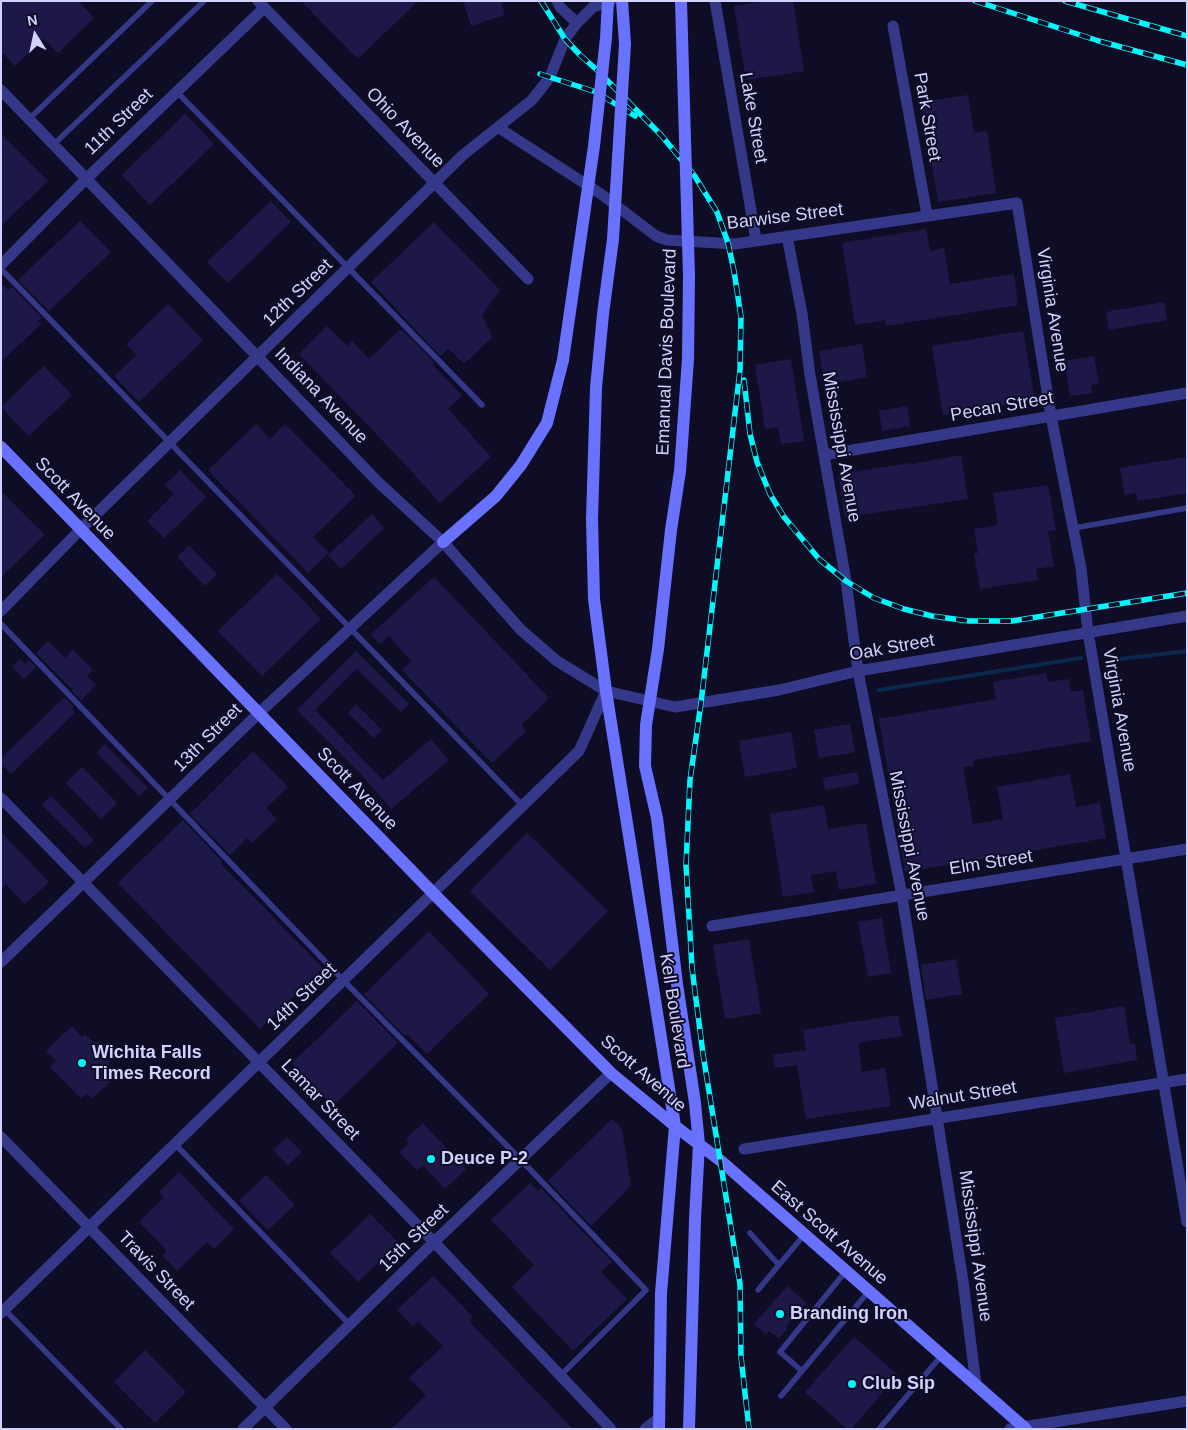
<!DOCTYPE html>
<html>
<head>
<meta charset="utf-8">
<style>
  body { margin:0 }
  #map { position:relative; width:1188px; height:1430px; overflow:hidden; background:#0f0d26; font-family:Helvetica,sans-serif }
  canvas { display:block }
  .frame { position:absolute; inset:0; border:2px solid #d3d2ff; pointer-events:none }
  .north { position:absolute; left:10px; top:10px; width:50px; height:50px; -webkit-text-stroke:4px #0f0d26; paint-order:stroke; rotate:350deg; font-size:14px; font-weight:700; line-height:20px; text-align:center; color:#d3d2ff }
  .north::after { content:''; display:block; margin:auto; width:18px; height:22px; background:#d3d2ff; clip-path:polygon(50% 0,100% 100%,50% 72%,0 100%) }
</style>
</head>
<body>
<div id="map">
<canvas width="1188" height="1430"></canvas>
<div class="frame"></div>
<div class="north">N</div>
</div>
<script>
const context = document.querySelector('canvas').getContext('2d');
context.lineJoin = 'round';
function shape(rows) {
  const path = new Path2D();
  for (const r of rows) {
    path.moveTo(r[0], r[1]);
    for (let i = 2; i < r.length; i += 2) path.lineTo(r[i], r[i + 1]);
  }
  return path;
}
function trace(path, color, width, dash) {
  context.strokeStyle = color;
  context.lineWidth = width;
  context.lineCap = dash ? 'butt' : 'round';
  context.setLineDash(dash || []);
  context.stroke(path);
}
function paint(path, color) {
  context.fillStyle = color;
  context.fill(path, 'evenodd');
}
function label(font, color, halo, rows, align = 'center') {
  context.font = font + ' Helvetica,sans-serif';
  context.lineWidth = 4;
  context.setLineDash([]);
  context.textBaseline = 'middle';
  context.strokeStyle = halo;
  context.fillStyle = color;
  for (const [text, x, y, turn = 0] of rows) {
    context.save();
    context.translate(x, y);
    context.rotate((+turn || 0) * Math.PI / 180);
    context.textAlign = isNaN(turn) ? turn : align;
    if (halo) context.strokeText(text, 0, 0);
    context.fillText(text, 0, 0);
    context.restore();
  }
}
trace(shape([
  [1112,660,1187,651],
  [879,690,1081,658]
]), '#0a284c', 4);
paint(shape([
  [1,1,78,1,94,18,58,53,44,39,15,66,1,51],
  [301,1,418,1,358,59],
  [463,1,501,1,505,15,471,26],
  [766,1,793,1,804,71,746,80,734,6],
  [968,95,974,133,987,131,996,193,938,202,922,102],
  [185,114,214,144,150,205,122,175],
  [1,134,48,181,1,226],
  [271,201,291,222,228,283,207,262],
  [80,221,111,252,49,311,18,280],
  [434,222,500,290,482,315,492,337,464,364,448,348,440,356,371,282],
  [926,229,930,251,944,248,950,284,1014,274,1018,305,886,326,885,320,855,325,842,243],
  [1,283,8,290,12,287,42,318,38,321,41,324,1,362],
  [1164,302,1167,320,1109,330,1106,312],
  [168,304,203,340,139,402,114,376,137,355,126,344],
  [327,326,347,346,352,341,369,359,401,329,434,362,432,364,462,395,448,409,491,457,440,503,403,462,299,354],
  [1023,331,1035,400,943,415,932,346],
  [862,344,867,377,825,385,819,351],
  [1094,356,1099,384,1091,385,1092,393,1070,396,1064,361],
  [791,359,804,441,781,444,778,427,765,429,755,365],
  [44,366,72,395,29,436,1,407],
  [907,406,910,426,882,431,879,411],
  [256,424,270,439,285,424,356,496,313,537,329,553,308,573,208,470],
  [961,455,968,499,845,517,838,474,911,463,912,464],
  [1187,457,1187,493,1138,501,1136,493,1125,495,1120,468],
  [180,470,206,497,164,538,147,521,174,494,165,485],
  [1048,485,1056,530,1048,531,1054,566,1036,569,1038,580,980,589,974,554,978,553,974,529,998,525,993,493],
  [1,491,45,535,1,577],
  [372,514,384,528,341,569,328,555],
  [189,545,217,574,205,586,177,557],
  [277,574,321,619,262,676,218,631],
  [434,577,549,698,521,725,526,731,492,763,402,670,411,661,389,636,379,644,371,634],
  [48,641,65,658,73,650,93,670,87,676,96,685,81,700,72,691,73,690,36,653],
  [356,651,409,704,401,712,357,669,315,710,383,780,431,739,449,760,391,809,360,773,297,710],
  [20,659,25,664,29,660,36,667,24,679,12,666],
  [1046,673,1048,682,1069,679,1071,692,1083,690,1091,741,973,760,974,766,963,767,973,824,1003,819,997,787,1070,774,1076,807,1100,803,1106,838,905,872,879,719,996,699,993,682],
  [65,697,74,707,72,709,75,713,11,774,1,764,1,758],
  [356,704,382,730,374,738,348,713],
  [850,724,855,752,819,758,814,730],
  [791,732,797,768,745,777,739,741],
  [105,744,148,788,139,796,97,753],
  [253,751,288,787,266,808,277,819,252,843,247,838,230,855,190,814],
  [82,767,117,803,101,819,66,783],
  [857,772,859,784,825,790,823,778],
  [51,796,94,840,85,848,42,805],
  [824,805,828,829,866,823,876,884,839,890,836,871,811,875,814,892,783,897,770,814],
  [183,820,223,862,221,864,323,968,260,1029,118,883],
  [1,832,49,882,25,904,6,884,1,889],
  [527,833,608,911,550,970,470,891],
  [882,918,891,973,868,977,858,922],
  [429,931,489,994,427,1054,407,1034,405,1036,364,994],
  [749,939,761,1013,725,1019,713,945],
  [956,959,962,994,926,1000,921,965],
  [357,1001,398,1043,333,1106,292,1063],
  [1124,1006,1130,1044,1135,1043,1137,1060,1064,1073,1055,1018],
  [898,1015,902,1036,858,1043,862,1072,885,1068,891,1106,806,1119,797,1065,775,1068,773,1055,806,1050,803,1030],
  [72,1026,82,1037,85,1034,92,1041,101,1043,103,1047,104,1053,111,1061,108,1064,118,1074,92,1099,87,1093,81,1099,50,1067,56,1061,46,1051],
  [612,1119,622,1129,631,1186,591,1226,548,1181],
  [423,1123,466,1169,445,1189,423,1165,417,1171,399,1152,409,1143,406,1139],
  [287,1137,302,1152,288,1165,273,1150],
  [179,1172,234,1229,214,1249,207,1242,177,1271,162,1255,167,1251,139,1222,164,1198,159,1192],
  [266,1175,295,1205,268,1230,239,1201],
  [530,1183,538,1191,541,1188,612,1262,601,1272,627,1299,573,1351,512,1287,534,1265,491,1220],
  [370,1214,399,1243,358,1282,330,1253],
  [433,1276,473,1317,469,1321,573,1429,391,1429,426,1395,409,1378,443,1346,418,1321,413,1327,397,1310],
  [787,1286,807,1303,786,1327,787,1329,779,1339,769,1331,766,1335,754,1324],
  [854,1337,898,1375,851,1429,847,1429,805,1392],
  [145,1350,186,1392,155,1423,114,1382]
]), '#1e1848');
trace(shape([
  [176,91,482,405],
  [29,119,152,1],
  [54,144,204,1],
  [1,269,523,806],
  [1074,528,1187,508],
  [1,624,344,981,521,1160,646,1290,561,1375],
  [175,1144,350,1325],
  [750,1233,779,1265],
  [758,1290,804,1235],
  [4,1309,121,1429],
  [802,1371,780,1352,846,1271],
  [781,1396,869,1291],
  [879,1429,942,1355]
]), '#353888', 5.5);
trace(shape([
  [258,1,528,279],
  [557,1,560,7,577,23],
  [715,1,756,240],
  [893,26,927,215],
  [1,90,378,482,443,542,521,630,557,661,606,691,675,707,779,690,858,671,1187,616],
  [499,128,601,194,656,236,667,240,735,244,1017,203,1051,416,1081,568,1088,632,1187,1222],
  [787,236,802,314,810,375,846,581,858,671,902,896,963,1281,976,1385],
  [1,265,87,178,264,8],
  [824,455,1187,393],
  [1,611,81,529,463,155,532,100,550,77,565,39,577,23,593,7,611,1],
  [1,798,434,1242,611,1429],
  [712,926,1187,849],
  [1,962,259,713,443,542],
  [1,1137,286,1429],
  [744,1149,1187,1079],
  [1,1313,579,751,606,691],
  [243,1429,434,1242,611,1073],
  [645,1429,660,1417],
  [1010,1429,1187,1401]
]), '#353888', 11);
trace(shape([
  [613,239,603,314,596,388,592,519,594,599,606,691,675,1126,661,1293,659,1429],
  [1,447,433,893,611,1073,675,1126,721,1161,1026,1429],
  [680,471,671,530,658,649,646,725,645,766,657,818,677,984,695,1103,699,1144,695,1219,689,1429],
  [443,542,496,496,521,465,547,423,563,360]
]), '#6971ff', 12);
const rail = shape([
  [541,1,565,39,580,55,597,70,661,135,694,175,717,212,728,243,734,271,741,317,740,370,701,703,690,780,686,865,692,968,703,1054,740,1284,741,1357,749,1429],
  [975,1,1099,41,1187,65],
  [1065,1,1187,36],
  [540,74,596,92,635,116],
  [744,380,750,434,757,462,770,494,784,517,819,559,846,581,874,598,904,609,932,616,969,621,1012,621,1187,593]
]);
trace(rail, '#00f8fd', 5.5);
trace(rail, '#0f0d26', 4, [11]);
trace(shape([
  [613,239,625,44,622,1],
  [563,360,594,146,606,38,608,1],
  [680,471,688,359,689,276,681,1]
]), '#6971ff', 12);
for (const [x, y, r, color] of [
  [82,1063,5,"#00f8fd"],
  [431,1159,5,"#00f8fd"],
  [780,1314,5,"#00f8fd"],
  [852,1384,5,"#00f8fd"]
]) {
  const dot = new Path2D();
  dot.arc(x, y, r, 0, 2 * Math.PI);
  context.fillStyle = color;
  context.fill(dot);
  trace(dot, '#0f0d26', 2);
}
label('18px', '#d3d2ff', '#0f0d26', [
  ["Park Street",927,117,80],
  ["Lake Street",753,118,80],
  ["11th Street",119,122,-44],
  ["Ohio Avenue",405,128,46],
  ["Barwise Street",785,217,-7],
  ["12th Street",298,293,-44],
  ["Virginia Avenue",1052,310,81],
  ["Emanual Davis Boulevard",667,352,-88],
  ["Indiana Avenue",321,396,46],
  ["Pecan Street",1002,407,-10],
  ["Mississippi Avenue",841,447,80],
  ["Scott Avenue",75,499,46],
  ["Oak Street",892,648,-10],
  ["Virginia Avenue",1119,710,80],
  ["13th Street",208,738,-45],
  ["Scott Avenue",357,789,46],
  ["Mississippi Avenue",909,846,79],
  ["Elm Street",991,863,-9],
  ["14th Street",302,997,-44],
  ["Kell Boulevard",674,1011,81],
  ["Scott Avenue",643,1074,41],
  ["Walnut Street",963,1096,-9],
  ["Lamar Street",320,1100,46],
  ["East Scott Avenue",829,1233,41],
  ["15th Street",414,1238,-44],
  ["Mississippi Avenue",975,1246,82],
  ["Travis Street",156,1271,46]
]);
label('bold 18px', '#d3d2ff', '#0f0d26', [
  ["Wichita Falls",92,1053],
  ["Times Record",92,1074],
  ["Deuce P-2",441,1159],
  ["Branding Iron",790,1314],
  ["Club Sip",862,1384]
], 'left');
</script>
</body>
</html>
